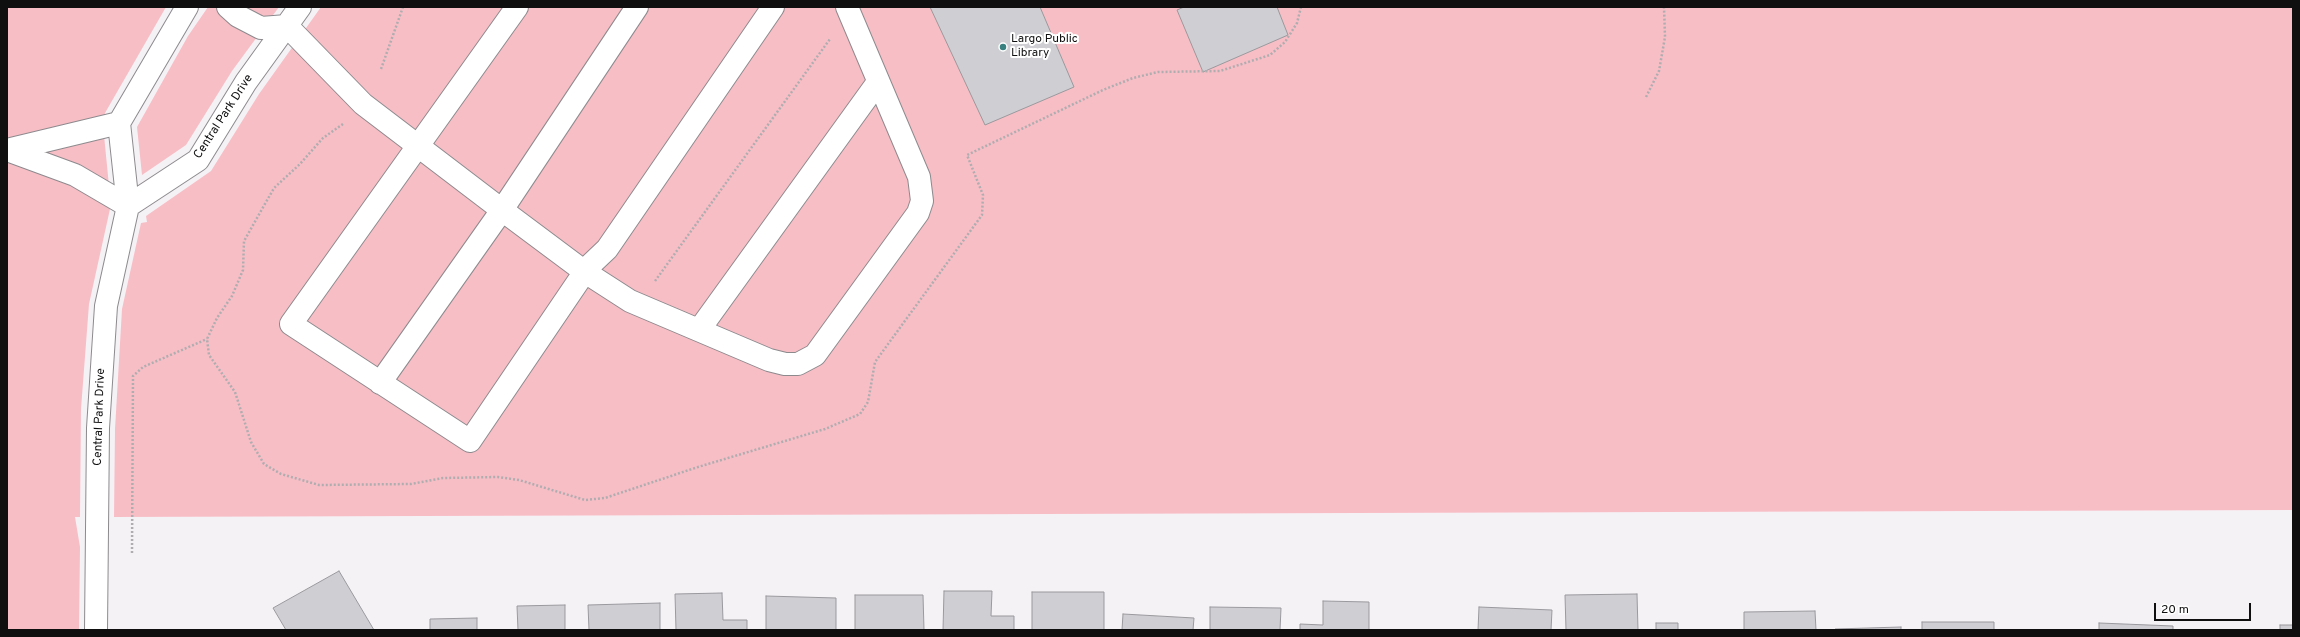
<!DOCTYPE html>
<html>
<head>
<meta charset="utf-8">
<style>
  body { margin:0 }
  #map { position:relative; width:2300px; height:637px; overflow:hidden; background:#f5f2f6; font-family:Overpass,sans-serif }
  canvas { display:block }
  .frame { position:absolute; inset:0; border:8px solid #100f10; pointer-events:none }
  .scale { position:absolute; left:2154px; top:603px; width:97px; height:18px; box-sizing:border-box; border:2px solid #100f10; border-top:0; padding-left:5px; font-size:12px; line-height:14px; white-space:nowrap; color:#100f10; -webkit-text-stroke:3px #fff; paint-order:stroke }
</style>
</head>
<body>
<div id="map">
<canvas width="2300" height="637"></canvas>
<div class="frame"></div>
<div class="scale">20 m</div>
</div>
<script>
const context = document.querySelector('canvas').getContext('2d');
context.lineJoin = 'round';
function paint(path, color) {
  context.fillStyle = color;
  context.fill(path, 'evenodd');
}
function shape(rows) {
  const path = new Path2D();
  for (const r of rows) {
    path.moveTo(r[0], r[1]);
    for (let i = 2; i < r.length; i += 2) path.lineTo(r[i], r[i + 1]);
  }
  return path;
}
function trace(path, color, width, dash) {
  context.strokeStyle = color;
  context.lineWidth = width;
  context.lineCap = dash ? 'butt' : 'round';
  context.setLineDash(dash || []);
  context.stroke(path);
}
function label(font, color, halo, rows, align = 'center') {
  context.font = font + ' Overpass,sans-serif';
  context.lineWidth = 4;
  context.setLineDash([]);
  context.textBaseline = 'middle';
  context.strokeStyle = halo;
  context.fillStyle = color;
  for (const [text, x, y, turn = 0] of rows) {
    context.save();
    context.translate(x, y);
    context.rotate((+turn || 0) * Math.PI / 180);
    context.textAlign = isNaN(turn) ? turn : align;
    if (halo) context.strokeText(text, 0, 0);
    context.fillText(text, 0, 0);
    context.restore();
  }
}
paint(shape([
  [7,7,166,7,105,113,103,125,110,196,106,199,110,209,89,304,81,409,80,517,75,517,80,547,79,630,7,630],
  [208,7,279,7,232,71,186,145,142,175,137,127,188,36],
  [321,7,2293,7,2293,510,114,517,115,429,122,309,141,223,147,222,146,216,211,171,259,94]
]), '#f8bec6');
const building = shape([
  [930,7,1040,7,1074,87,985,125,930,7],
  [1184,7,1277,7,1288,35,1203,72,1177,10,1184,7],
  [339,571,374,630,286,630,273,608,339,571],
  [944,591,992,591,991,616,1014,616,1014,630,943,630,944,591],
  [1032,592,1104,592,1104,630,1032,630,1032,592],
  [722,593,723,620,747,620,747,630,676,630,675,594,722,593],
  [1637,594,1638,630,1566,630,1565,595,1637,594],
  [855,595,923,595,924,630,855,630,855,595],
  [766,596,836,598,836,630,766,630,766,596],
  [1323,601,1369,602,1369,630,1300,630,1300,624,1323,625,1323,601],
  [660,603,660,630,589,630,588,605,660,603],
  [565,605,565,630,518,630,517,606,565,605],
  [1210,607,1281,608,1280,630,1210,630,1210,607],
  [1479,607,1552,610,1551,630,1478,630,1479,607],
  [1815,611,1816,630,1744,630,1744,612,1815,611],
  [1123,614,1194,618,1193,630,1122,630,1123,614],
  [477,618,477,630,430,630,430,619,477,618],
  [1922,622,1994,622,1994,630,1922,630,1922,622],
  [1656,623,1678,623,1678,630,1656,630,1656,623],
  [2099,623,2173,626,2173,630,2099,630,2099,623],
  [2280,625,2293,625,2293,630,2280,630,2280,625],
  [1901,627,1901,630,1835,630,1835,629,1901,627]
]);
paint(building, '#cfced2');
trace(building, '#9a999d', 1);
const minor = shape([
  [228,7,238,16,261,28,287,26,363,104,502,210,585,272,630,301,769,360,785,364,798,364,815,355,918,213,922,201,919,177,847,7],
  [517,7,291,324,470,441,588,267,607,249,773,7],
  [7,150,75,175,128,206],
  [7,150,119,123],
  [128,206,198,160,246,82,300,7],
  [699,330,878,82],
  [380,383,502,210,637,7],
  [96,630,98,428,106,306,128,206,119,123,187,7]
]);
trace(minor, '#8d8a8e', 24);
trace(shape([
  [900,7,900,8],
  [381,69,403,7],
  [1646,97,1659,71,1665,37,1664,7],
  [343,124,323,138,300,164,274,188,244,241,243,270,232,296,217,318,207,339,209,355,235,392,251,442,264,464,281,474,319,485,411,484,443,478,498,477,519,480,585,500,605,498,698,467,825,429,860,414,868,402,875,362,982,215,983,195,967,155,1103,90,1133,78,1158,72,1220,71,1270,55,1285,42,1297,23,1301,7],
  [655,281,830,39],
  [132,553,133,376,143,367,207,339]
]), '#afadb0', 2.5, [2, 2]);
trace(minor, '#fff', 22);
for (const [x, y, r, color] of [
  [1003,47,4,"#398181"]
]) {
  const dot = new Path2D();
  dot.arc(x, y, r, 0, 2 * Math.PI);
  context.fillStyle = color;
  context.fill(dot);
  trace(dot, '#fff', 1.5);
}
label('12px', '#100f10', '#fff', [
  ["Largo Public",1011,40],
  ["Library",1011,54]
], 'left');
label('12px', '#100f10', '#fff', [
  ["Central Park Drive",224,117,-57],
  ["Central Park Drive",100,417,-88]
]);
</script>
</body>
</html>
